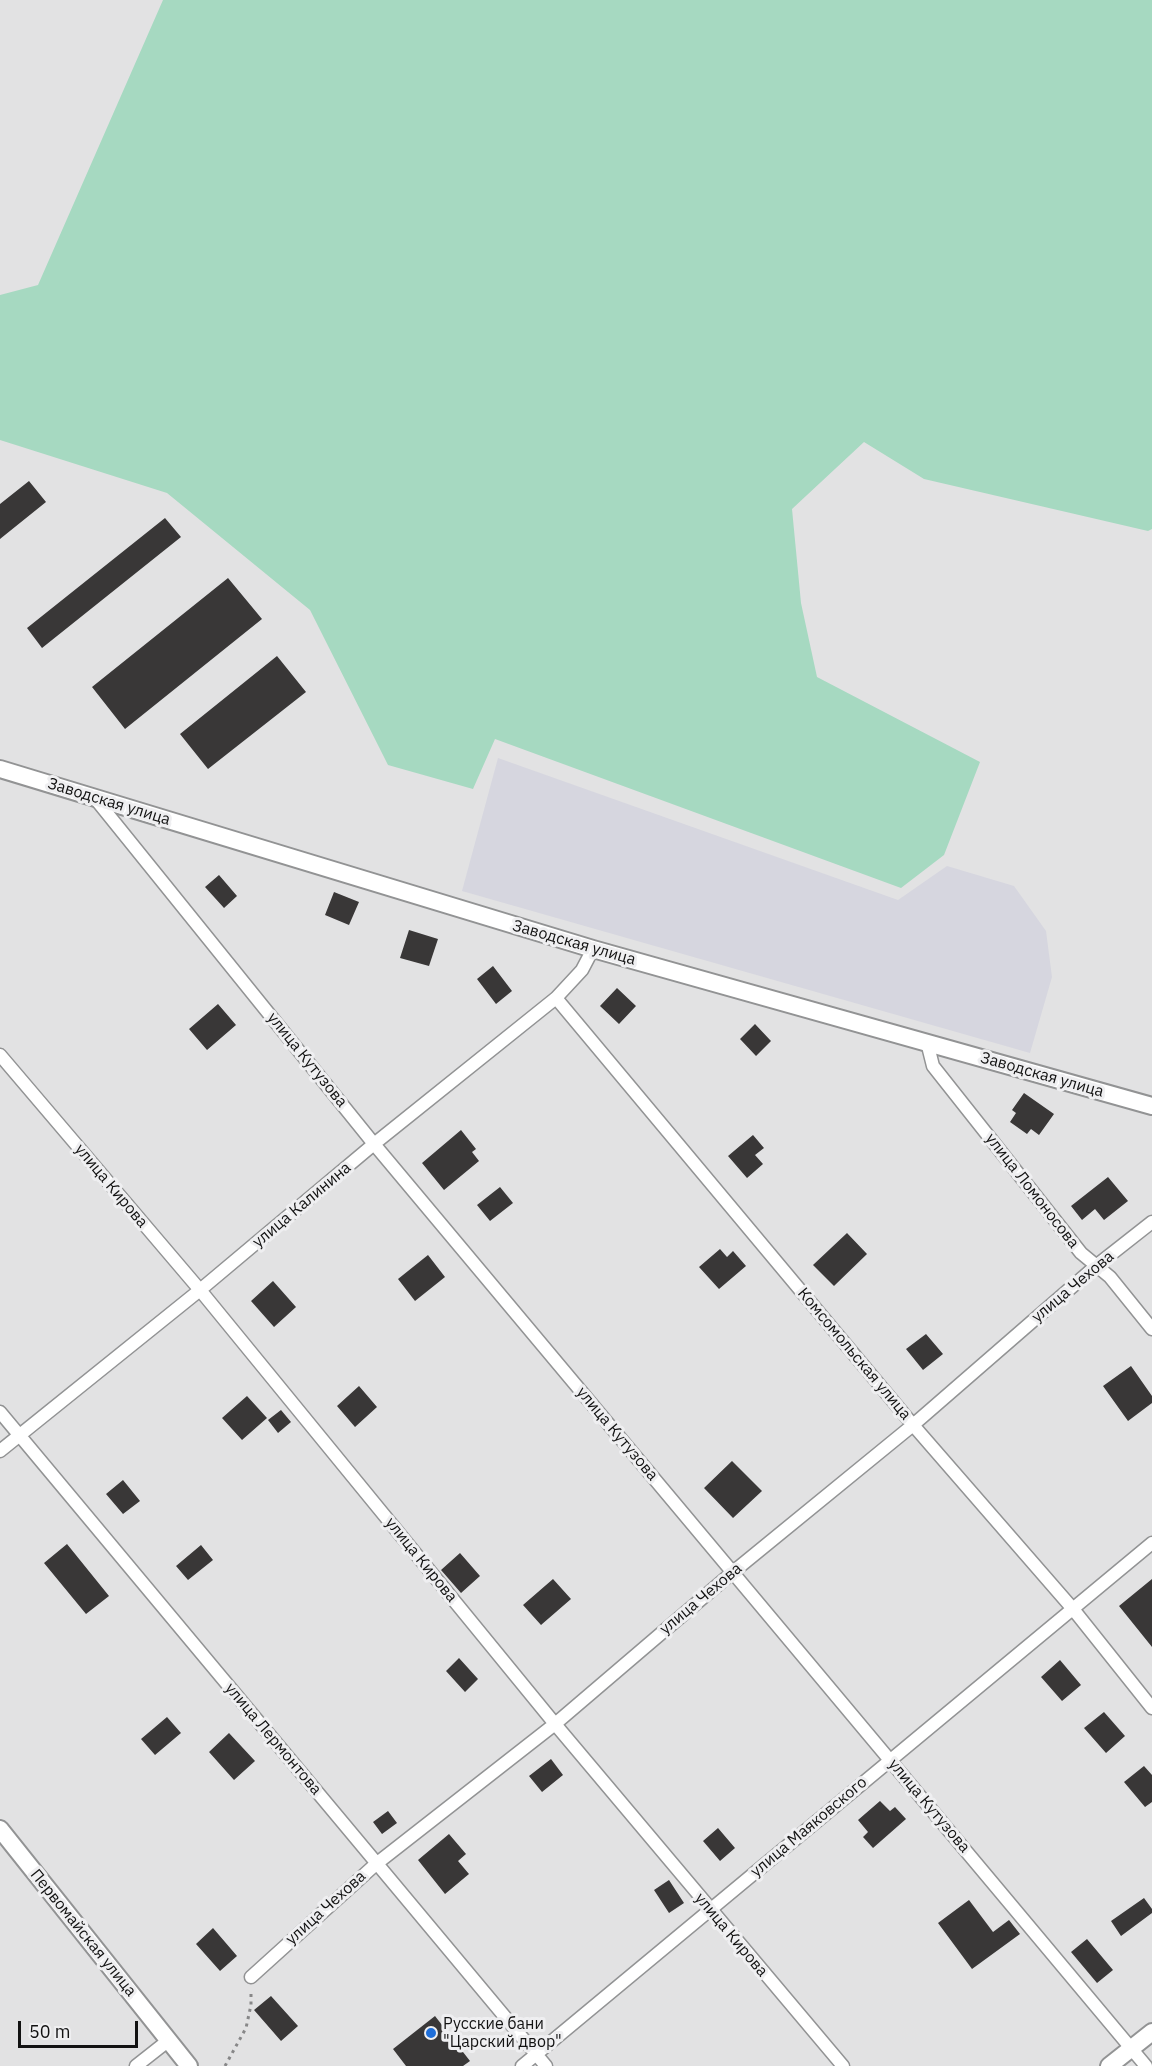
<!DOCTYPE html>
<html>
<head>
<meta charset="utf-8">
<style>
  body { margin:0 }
  #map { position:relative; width:1152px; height:2066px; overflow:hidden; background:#e2e2e3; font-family:"IBM Plex Sans",sans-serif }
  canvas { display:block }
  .scale { position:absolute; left:18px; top:2021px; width:120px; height:27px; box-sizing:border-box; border:3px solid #121212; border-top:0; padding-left:8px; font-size:18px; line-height:21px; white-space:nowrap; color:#121212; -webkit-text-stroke:4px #efeff1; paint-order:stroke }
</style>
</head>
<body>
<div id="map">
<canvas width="1152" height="2066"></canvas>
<div class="scale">50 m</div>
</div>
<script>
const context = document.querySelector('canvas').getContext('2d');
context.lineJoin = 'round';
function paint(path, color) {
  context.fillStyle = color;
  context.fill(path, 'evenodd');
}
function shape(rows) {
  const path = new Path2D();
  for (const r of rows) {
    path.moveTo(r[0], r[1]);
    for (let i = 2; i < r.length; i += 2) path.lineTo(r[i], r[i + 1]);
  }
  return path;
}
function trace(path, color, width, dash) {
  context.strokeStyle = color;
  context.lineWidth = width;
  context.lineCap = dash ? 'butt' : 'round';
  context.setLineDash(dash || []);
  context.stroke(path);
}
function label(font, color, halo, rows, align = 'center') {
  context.font = font + ' "IBM Plex Sans",sans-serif';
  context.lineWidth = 6;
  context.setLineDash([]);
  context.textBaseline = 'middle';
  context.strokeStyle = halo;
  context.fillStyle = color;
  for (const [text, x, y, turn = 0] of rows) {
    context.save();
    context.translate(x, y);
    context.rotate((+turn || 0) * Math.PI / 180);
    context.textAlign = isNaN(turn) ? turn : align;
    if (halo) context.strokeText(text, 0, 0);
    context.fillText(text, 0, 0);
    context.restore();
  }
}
paint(shape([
  [498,758,898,900,947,866,1014,886,1046,931,1052,977,1030,1053,462,891]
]), '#d6d6df');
paint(shape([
  [163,0,1152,0,1152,529,1148,531,924,479,864,442,792,509,801,603,817,677,980,762,944,855,901,888,495,739,473,789,388,765,310,610,167,493,0,440,0,295,38,285]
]), '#a6d9c1');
paint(shape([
  [29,481,46,502,0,539,0,504],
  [165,518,181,537,42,648,27,628],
  [228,578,262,619,125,729,92,687],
  [277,656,306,692,208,769,180,734],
  [219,875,237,896,224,908,205,887],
  [334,892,359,902,349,925,325,915],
  [409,930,438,939,429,966,400,958],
  [493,966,512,991,496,1004,477,979],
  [617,988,636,1006,619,1024,600,1006],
  [218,1004,236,1025,207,1050,189,1029],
  [755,1024,771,1041,756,1056,740,1039],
  [1024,1093,1054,1114,1039,1135,1031,1129,1027,1134,1010,1122,1016,1113,1012,1110],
  [461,1130,476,1149,472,1152,479,1161,444,1190,422,1163],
  [753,1135,764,1148,755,1155,763,1164,747,1178,728,1156],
  [1108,1177,1128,1201,1104,1220,1095,1209,1082,1220,1071,1206],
  [500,1187,513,1203,490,1221,477,1205],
  [847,1233,867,1254,834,1286,813,1265],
  [720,1249,727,1257,733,1251,746,1266,719,1289,699,1267],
  [428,1255,445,1277,415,1301,398,1279],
  [273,1281,296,1307,274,1327,251,1301],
  [926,1334,943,1354,923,1370,906,1349],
  [1131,1366,1152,1396,1152,1403,1128,1421,1103,1386],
  [359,1386,377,1407,355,1427,337,1406],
  [247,1396,267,1418,242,1440,222,1418],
  [281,1410,291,1422,278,1433,268,1420],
  [732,1461,762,1491,733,1518,704,1488],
  [123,1480,140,1501,123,1514,106,1494],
  [67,1544,109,1596,86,1614,44,1563],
  [201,1545,213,1560,188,1580,176,1566],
  [460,1553,480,1576,461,1593,441,1570],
  [553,1579,571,1599,541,1625,523,1605],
  [1152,1579,1152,1647,1119,1606],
  [459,1658,478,1679,465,1692,446,1671],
  [1060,1660,1081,1685,1062,1701,1041,1677],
  [1104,1712,1125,1736,1106,1753,1084,1728],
  [167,1717,181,1733,155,1755,141,1739],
  [229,1733,255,1761,234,1780,209,1752],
  [551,1759,563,1775,542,1792,529,1776],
  [1144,1766,1152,1775,1152,1802,1145,1807,1124,1782],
  [880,1801,890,1811,895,1807,906,1819,873,1848,863,1837,868,1832,858,1820],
  [388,1811,397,1823,382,1834,373,1822],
  [718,1828,735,1848,720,1861,703,1841],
  [449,1834,466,1854,458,1861,469,1874,445,1894,418,1860],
  [669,1880,684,1903,669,1913,654,1890],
  [1144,1898,1152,1909,1152,1913,1121,1936,1111,1921],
  [969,1900,993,1932,1009,1920,1020,1934,972,1969,938,1923],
  [213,1928,237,1956,220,1971,196,1944],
  [1087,1939,1113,1970,1097,1983,1071,1952],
  [271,1996,298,2026,281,2041,254,2010],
  [435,2016,470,2061,463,2066,406,2066,393,2049]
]), '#393737');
const minor = shape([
  [94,797,374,1144,1146,2066],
  [556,998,913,1425,1073,1609,1152,1708],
  [927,1042,933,1066,1081,1253,1110,1277,1152,1329],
  [0,1055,200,1290,555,1724,843,2066],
  [0,1412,546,2066],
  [0,1451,200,1290,374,1144,556,998,582,970,593,949],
  [251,1977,376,1864,555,1724,733,1572,913,1425,1096,1266,1152,1222],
  [136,2066,169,2040],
  [522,2066,1152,1543]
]);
const tertiary = shape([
  [0,769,593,949,1152,1106],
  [0,1829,189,2066],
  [1109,2066,1152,2032]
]);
trace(minor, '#929394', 15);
trace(tertiary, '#929394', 20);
trace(shape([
  [225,2066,246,2028,251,2005,251,1990]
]), '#878788', 3, [3, 4.5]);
trace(minor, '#fff', 12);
trace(tertiary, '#fff', 16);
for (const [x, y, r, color] of [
  [431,2033,6,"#1e6ed9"]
]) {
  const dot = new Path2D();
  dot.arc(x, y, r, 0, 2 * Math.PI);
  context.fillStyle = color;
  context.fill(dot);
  trace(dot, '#efeff1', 2);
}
label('16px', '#121212', '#efeff1', [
  ["Заводская улица",109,802,17],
  ["Заводская улица",574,943,16],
  ["улица Кутузова",307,1060,51],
  ["Заводская улица",1042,1075,16],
  ["улица Кирова",111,1186,50],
  ["улица Ломоносова",1032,1191,52],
  ["улица Калинина",302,1205,-40],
  ["улица Чехова",1073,1287,-40],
  ["Комсомольская улица",854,1354,50],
  ["улица Кутузова",617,1434,50],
  ["улица Кирова",421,1560,51],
  ["улица Чехова",701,1599,-40],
  ["улица Лермонтова",273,1739,50],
  ["улица Кутузова",929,1806,50],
  ["улица Маяковского",809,1827,-40],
  ["улица Чехова",326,1908,-42],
  ["Первомайская улица",83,1933,51],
  ["улица Кирова",731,1935,50]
]);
label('16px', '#121212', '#efeff1', [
  ["Русские бани",443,2024],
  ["\"Царский двор\"",443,2042]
], 'left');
</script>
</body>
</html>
